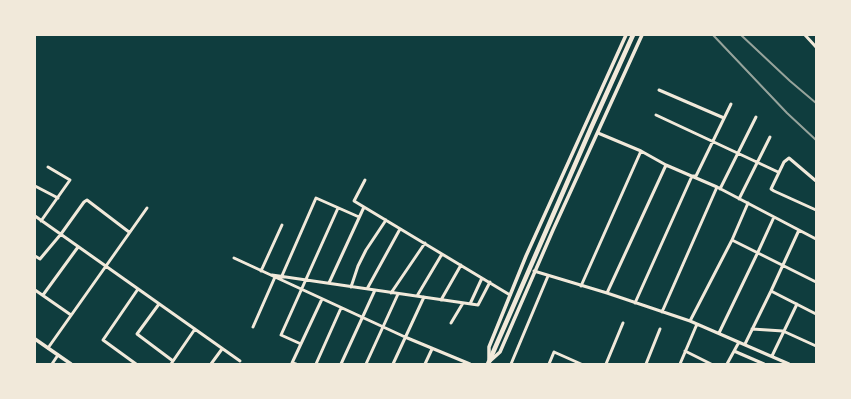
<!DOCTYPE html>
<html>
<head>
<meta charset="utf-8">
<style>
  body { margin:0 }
  #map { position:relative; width:851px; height:399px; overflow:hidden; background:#0f3d3e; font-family:"Alegreya Sans",sans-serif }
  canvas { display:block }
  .frame { position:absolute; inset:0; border:36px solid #f1e9da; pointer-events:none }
</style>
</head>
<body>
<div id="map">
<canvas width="851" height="399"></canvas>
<div class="frame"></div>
</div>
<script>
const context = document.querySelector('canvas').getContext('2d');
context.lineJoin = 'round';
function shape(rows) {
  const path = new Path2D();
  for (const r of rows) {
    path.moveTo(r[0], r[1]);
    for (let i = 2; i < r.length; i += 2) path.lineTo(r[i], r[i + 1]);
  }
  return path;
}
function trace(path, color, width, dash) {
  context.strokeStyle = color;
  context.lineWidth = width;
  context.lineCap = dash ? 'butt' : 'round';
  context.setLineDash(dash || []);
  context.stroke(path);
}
trace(shape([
  [805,35,816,47],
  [659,90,724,118],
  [656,115,778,172],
  [598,133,641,151,666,165,717,187,816,239],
  [365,180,354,201,510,295],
  [816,181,789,158,784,162,771,189,774,191,816,210],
  [35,186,58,198],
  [720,189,756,117],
  [739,199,770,137],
  [35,216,240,361],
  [41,221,70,180,48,167],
  [732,240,816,282],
  [35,256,40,259,61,234,84,202,87,200,129,232],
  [234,258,405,337,470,364],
  [261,271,282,225],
  [534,271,607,293,690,321,789,364],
  [272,275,478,305,490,282],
  [281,278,316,198,359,217],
  [329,283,364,207],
  [581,286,641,151],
  [351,287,358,266,366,250,386,220],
  [367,289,400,229],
  [35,290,71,315],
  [771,291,816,314],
  [391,293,425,243],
  [607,293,666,165],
  [43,295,78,247],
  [417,296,442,254],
  [441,300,461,265],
  [635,303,692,176,696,176,731,104],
  [159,304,137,334,173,361],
  [470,304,482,278],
  [662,312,717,187],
  [690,321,732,240,748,203],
  [451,323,463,303],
  [253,327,275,277],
  [752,329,783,331,816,346],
  [719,333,758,252,774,217],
  [301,344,281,335,338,208],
  [745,344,771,291,799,230],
  [48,348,147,208],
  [685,351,711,364],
  [734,351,764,364],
  [772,356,797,304],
  [52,364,58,355],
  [136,364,103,340,138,289],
  [171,364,195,329],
  [211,364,222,349],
  [296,364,292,363,322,299],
  [316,364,341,308],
  [341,364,375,290],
  [366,364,398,294],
  [393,364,424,297],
  [425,364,432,349],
  [511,364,548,276],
  [549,364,554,352,581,364],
  [606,364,623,323],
  [646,364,660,329],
  [680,364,697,324],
  [727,364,739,342]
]), '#f1e9da', 3);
trace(shape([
  [35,339,71,364],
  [489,359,489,347,526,256,626,35],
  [490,361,500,352,553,230,642,35]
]), '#f1e9da', 3.5);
trace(shape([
  [488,364,591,128,633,35]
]), '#f1e9da', 4.5);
trace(shape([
  [713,35,787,113,816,140],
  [741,35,790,81,816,103]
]), '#97a49c', 2);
</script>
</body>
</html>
